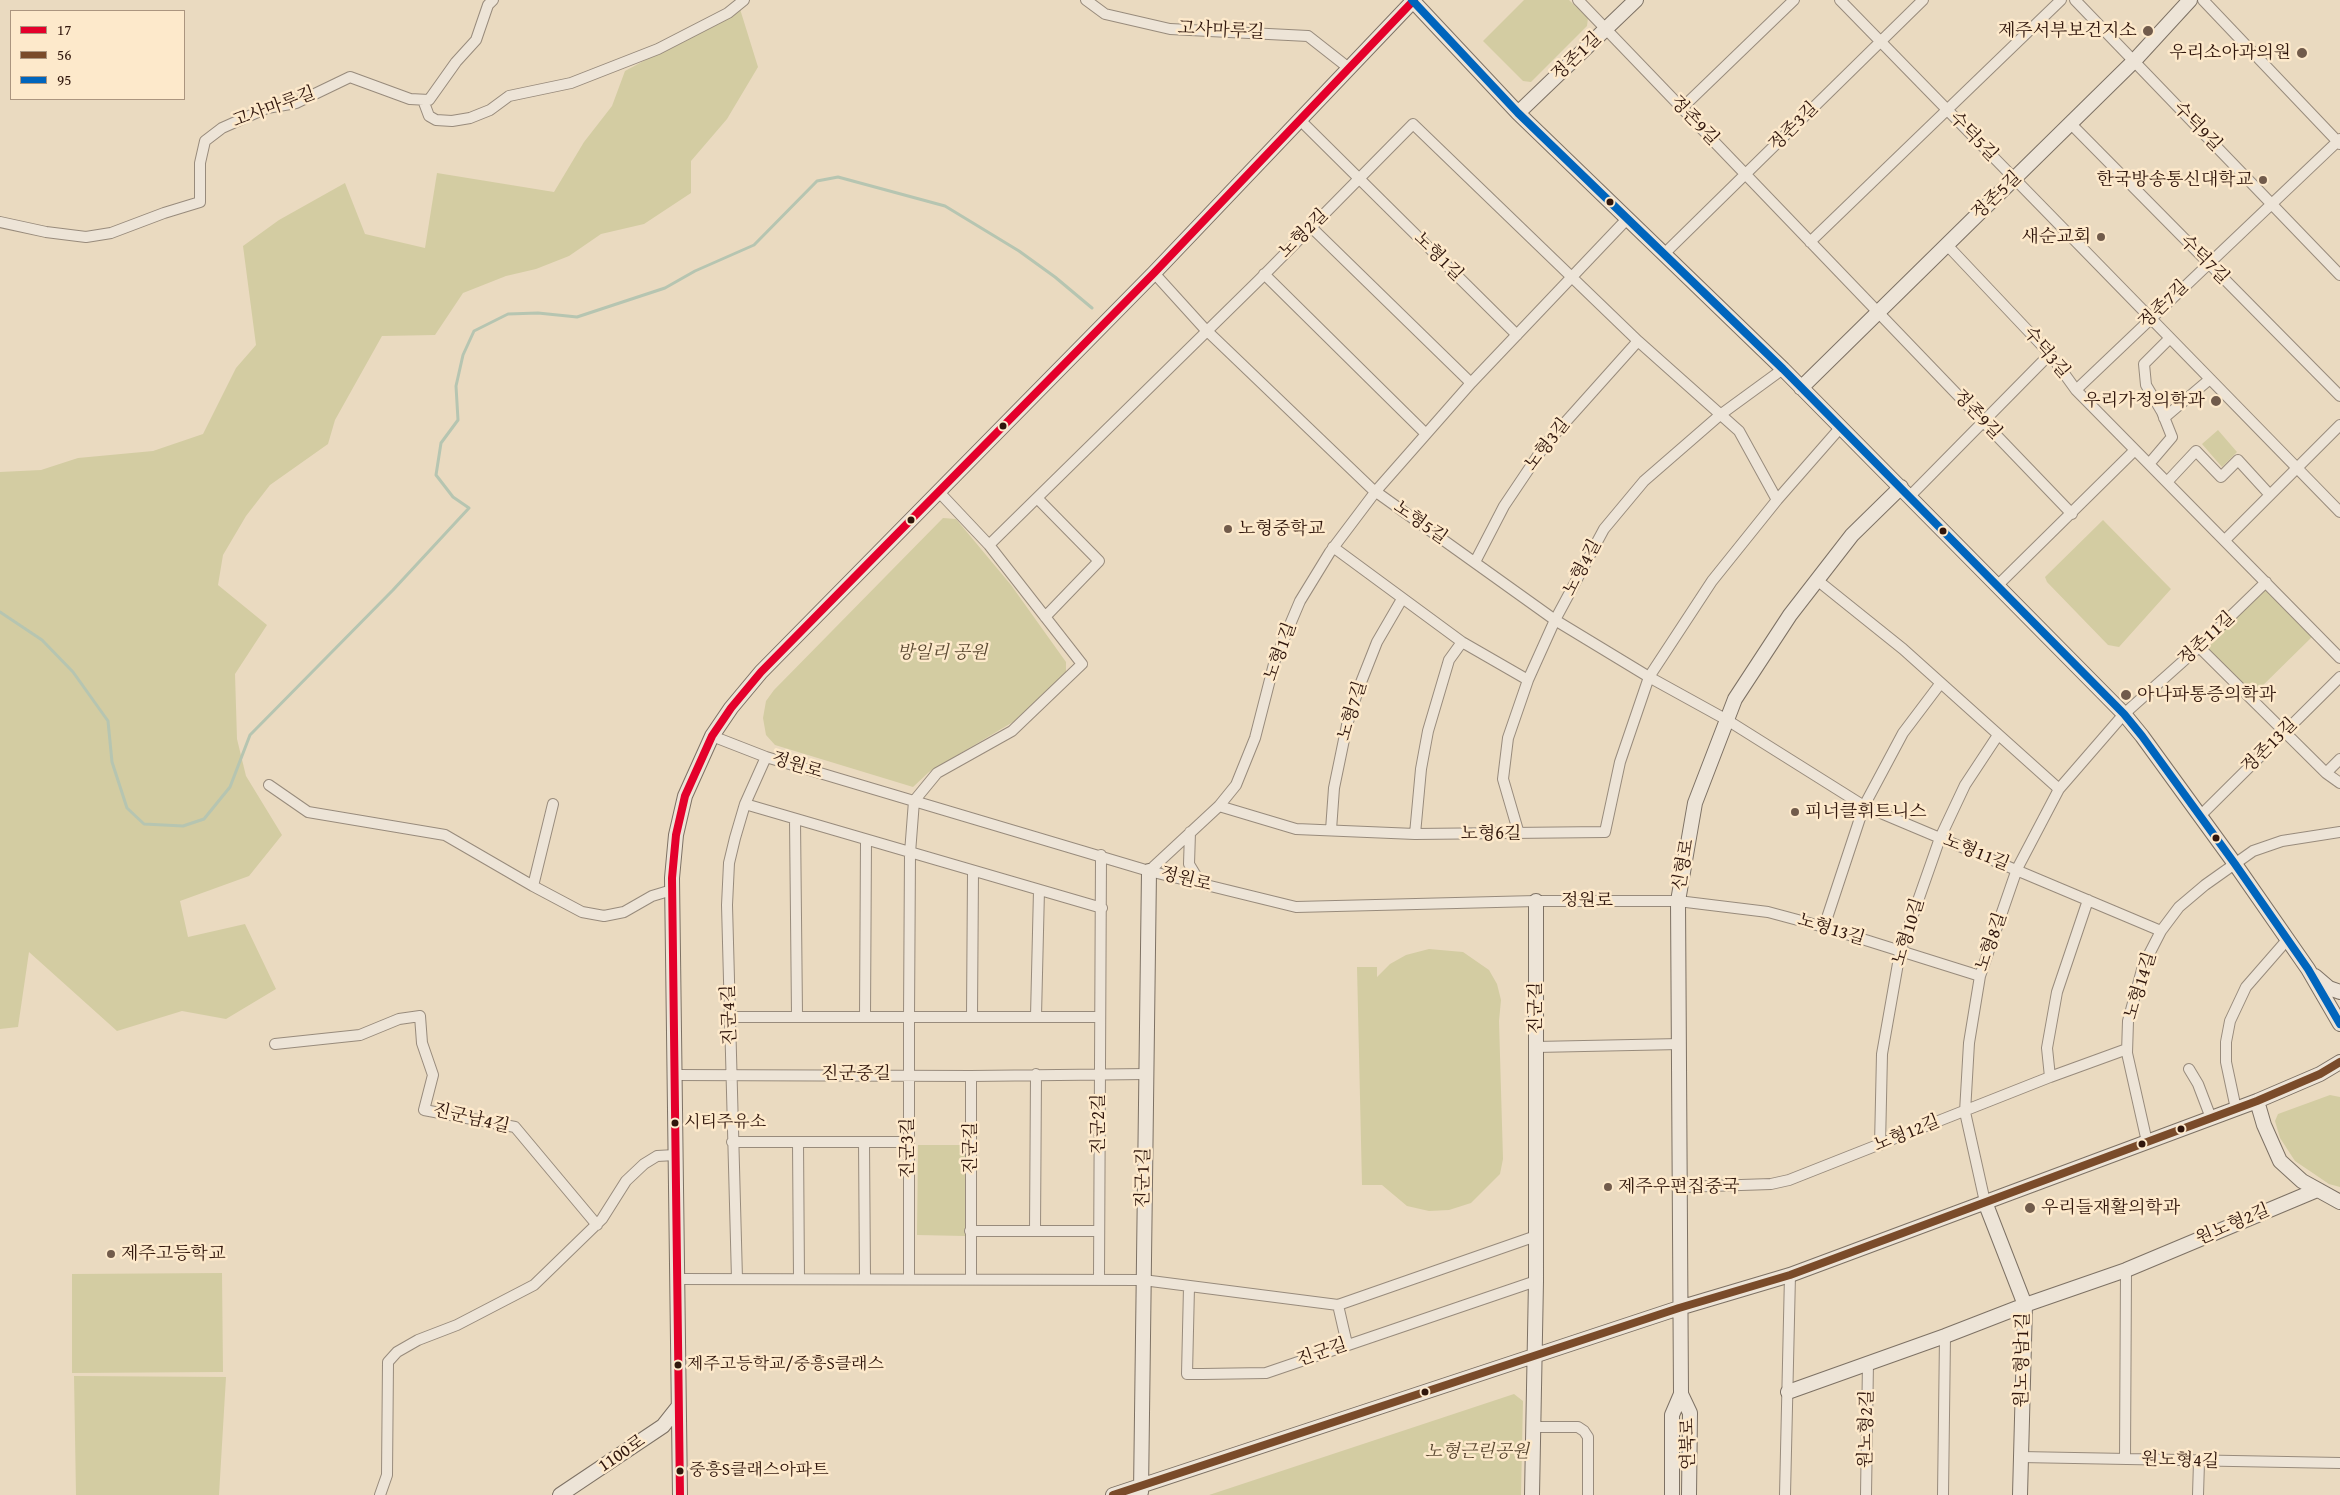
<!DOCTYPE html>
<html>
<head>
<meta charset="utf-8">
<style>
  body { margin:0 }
  #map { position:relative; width:2340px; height:1495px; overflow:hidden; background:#eadac0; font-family:"Gentium Book Plus",serif }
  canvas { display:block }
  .legend { position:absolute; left:10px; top:10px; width:175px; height:90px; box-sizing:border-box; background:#fde9cb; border:1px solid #ab957f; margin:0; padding:6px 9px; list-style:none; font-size:15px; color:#30160c }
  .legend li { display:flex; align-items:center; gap:10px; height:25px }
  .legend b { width:25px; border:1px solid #ab957f }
</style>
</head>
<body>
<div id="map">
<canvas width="2340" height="1495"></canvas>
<ul class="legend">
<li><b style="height:6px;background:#e4002b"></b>17</li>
<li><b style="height:6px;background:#7a4b2a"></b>56</li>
<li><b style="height:6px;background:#0065bd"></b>95</li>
</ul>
</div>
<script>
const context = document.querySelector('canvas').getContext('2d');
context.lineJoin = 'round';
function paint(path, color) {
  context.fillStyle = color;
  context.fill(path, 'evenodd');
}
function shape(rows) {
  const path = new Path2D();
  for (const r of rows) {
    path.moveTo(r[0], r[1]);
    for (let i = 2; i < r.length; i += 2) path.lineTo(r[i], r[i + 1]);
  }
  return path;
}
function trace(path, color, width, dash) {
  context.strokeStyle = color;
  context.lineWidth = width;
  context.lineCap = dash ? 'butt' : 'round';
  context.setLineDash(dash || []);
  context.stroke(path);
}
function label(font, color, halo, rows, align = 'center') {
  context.font = font + ' "Gentium Book Plus","Noto Serif KR",serif';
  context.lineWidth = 5;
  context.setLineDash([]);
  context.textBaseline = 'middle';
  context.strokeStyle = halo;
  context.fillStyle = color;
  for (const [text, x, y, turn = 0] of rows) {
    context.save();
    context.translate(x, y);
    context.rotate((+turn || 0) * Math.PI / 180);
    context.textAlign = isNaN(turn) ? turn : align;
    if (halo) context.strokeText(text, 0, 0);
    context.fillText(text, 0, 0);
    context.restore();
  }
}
paint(shape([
  [1524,0,1569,0,1588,18,1587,26,1531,82,1523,81,1483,41],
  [740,9,758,67,727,119,691,161,691,193,644,224,601,234,569,256,536,269,506,276,463,293,435,335,382,336,335,420,328,444,270,485,246,516,223,555,218,585,267,625,235,674,237,739,246,776,282,835,249,876,180,901,188,937,245,924,276,989,226,1019,182,1011,117,1031,29,952,18,1027,0,1029,0,472,41,470,78,458,153,451,203,434,236,368,256,345,243,246,279,220,345,183,365,234,425,248,437,173,554,192,584,142,612,106,625,71],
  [2218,430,2237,452,2222,467,2202,444],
  [943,518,956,519,1011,585,1066,662,1066,675,1013,722,929,772,913,787,775,745,766,735,763,718,766,701,774,690],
  [2103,520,2171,589,2119,647,2108,645,2047,582,2045,577],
  [2266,582,2316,633,2250,698,2199,647],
  [1429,949,1463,952,1489,970,1497,984,1501,1000,1499,1021,1503,1159,1500,1174,1471,1203,1449,1210,1429,1211,1407,1206,1382,1185,1362,1185,1357,967,1377,967,1377,977,1390,964,1406,955],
  [2330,1095,2340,1097,2340,1187,2329,1184,2295,1161,2280,1138,2275,1121,2278,1114],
  [918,1145,966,1145,965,1236,917,1235],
  [222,1273,223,1372,72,1373,72,1274],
  [74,1376,226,1377,219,1495,76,1495],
  [1514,1394,1523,1401,1521,1495,1209,1495]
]), '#d3cca2');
trace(shape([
  [0,612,42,640,73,672,108,721,112,762,127,808,144,824,183,826,204,819,230,787,250,735,393,590,469,508,453,497,436,475,441,443,458,420,456,386,463,355,474,331,508,314,538,313,577,317,665,288,695,271,754,245,817,181,838,177,945,206,1019,251,1055,277,1092,308]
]), '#b6c5b1', 3);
const street = shape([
  [1086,0,1105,14,1170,29,1308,36,1350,69],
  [1578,0,2072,514],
  [1840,0,2340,512],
  [2075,0,2340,275],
  [2203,0,2340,144],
  [423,100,429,116,436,120,452,121,470,118,490,110,509,96,571,83,658,49,728,13,744,0],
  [1682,108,1794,0],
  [1301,121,1517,335],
  [2071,124,2340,396],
  [0,222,46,232,86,237,111,233,164,213,200,202,200,163,205,141,222,128,267,108,296,103,350,77,410,99,429,100,456,62,476,40,488,5,493,0],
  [1311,227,1471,383],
  [1810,242,2061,0],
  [1947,245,2050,354,2076,390,2340,658],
  [1664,254,1923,0],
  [1154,273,1203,327,1372,489,1555,620,1649,677,1727,720,1864,806,2161,931],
  [1264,274,1426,434],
  [2076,390,2340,139],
  [2164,418,2210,379],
  [2149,464,2172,437,2162,412,2146,385,2144,364,2170,338],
  [2167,482,2196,451,2221,477,2238,460,2270,495],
  [1910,496,2050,354],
  [1037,498,1099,561,1045,617],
  [2225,540,2340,425],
  [989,545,1260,279,1413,124,1638,341,1739,431,1777,500],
  [1333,547,1462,642,1528,680],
  [1475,562,1504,506,1545,445,1638,341],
  [1817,580,1903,649,2059,789],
  [1997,586,2135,450],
  [2199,647,2326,773,2340,783],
  [712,736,766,757,1149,871,1296,907,1536,901,1678,901,1768,912,1824,927,1980,976],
  [2326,773,2340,759],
  [269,785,308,812,445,835,533,886],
  [553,804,533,886,582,912,604,916,624,912,652,896,672,890],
  [745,804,1102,908],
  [1219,806,1296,829,1415,834,1605,832,1620,762,1649,677,1712,581,1777,500,1840,428],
  [2200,816,2340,677],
  [795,820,797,1015],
  [1331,830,1334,788,1347,725,1358,690,1377,642,1402,599],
  [1190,832,1189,864,1201,884],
  [1415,834,1421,769,1428,731,1449,660,1462,642],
  [1519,834,1503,779,1508,738,1528,680,1555,620,1604,529,1644,481,1720,415,1783,369],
  [1149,871,1219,806,1236,785,1255,738,1275,660,1300,601,1330,552,1376,491,1471,383,1627,219],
  [1824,927,1864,806,1903,733,1940,684],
  [972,1016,973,871],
  [1036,1016,1039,890],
  [730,1017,1100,1017],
  [865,1017,866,840],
  [275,1044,360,1035,399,1019,420,1016,422,1043,433,1075,424,1110,515,1127,597,1225],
  [1536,1047,1680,1044],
  [2189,1069,2198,1084,2211,1118],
  [675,1075,971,1076,1146,1074],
  [971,1076,971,1279],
  [2050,1077,2047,1048,2057,992,2088,900],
  [2236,1109,2226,1062,2226,1042,2230,1021,2246,987,2287,940],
  [732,1142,907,1142],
  [798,1142,799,1279],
  [864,1142,865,1279],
  [2147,1142,2127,1053,2128,1021,2143,966,2161,931,2179,907,2205,885,2253,851,2282,841,2340,832],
  [1880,1145,1882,1054,1900,952,1940,838,1965,785,1998,735],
  [1681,1187,1771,1184,1789,1180,2050,1077,2127,1049],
  [1985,1202,1965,1112,1969,1043,1980,976,2017,869,2059,789,2124,714,2199,647,2266,582],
  [970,1231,1099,1231],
  [1035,1231,1036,1074],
  [677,1279,1143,1280,1338,1305,1536,1236],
  [737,1279,727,905,729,863,735,838,745,804,766,757],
  [909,1279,909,1017,910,853,914,801,937,773,1012,731,1082,664,989,545,939,492],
  [1099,1279,1101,855],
  [1189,1287,1187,1374,1202,1374,1266,1373,1536,1281],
  [1338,1305,1347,1344],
  [1533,1427,1578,1427,1584,1431,1588,1437,1588,1495],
  [2021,1457,2340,1463],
  [2125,1459,2126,1270],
  [380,1495,387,1475,388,1362,397,1352,418,1340,457,1325,534,1285,602,1219,626,1181,644,1164,657,1156,675,1155],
  [1785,1495,1790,1275],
  [1866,1495,1868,1362],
  [1943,1495,1945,1336],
  [2198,1495,2199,1462]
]);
const secondary = shape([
  [1412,0,1518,113,1783,369,2124,714,2142,736,2235,864,2308,969,2340,1024],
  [1518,113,1636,0],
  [1801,388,2134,61,2190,0],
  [2315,976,2329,988,2340,992],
  [2257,1101,2264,1125,2280,1161,2302,1181,2340,1202],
  [1985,1202,2025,1305,2020,1495],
  [1788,1392,1945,1336,2025,1305,2126,1270,2317,1190],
  [1681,1394,1690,1413,1689,1495],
  [1141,1492,1149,871],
  [560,1495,663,1426,678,1407],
  [680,1495,672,878,676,835,685,796,712,736,731,708,761,672,1154,273,1414,0],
  [1113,1495,1679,1308,1790,1275,2257,1101,2320,1074,2340,1062],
  [1532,1495,1536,1281,1536,901],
  [1672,1495,1672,1415,1681,1394,1678,901,1695,803,1735,699,1790,615,1852,535,1901,487]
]);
trace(street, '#988b7c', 12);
trace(secondary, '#7d7164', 16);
trace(street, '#ede4d7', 10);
trace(secondary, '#ede4d7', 14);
trace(shape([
  [680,1495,672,878,676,835,685,796,712,736,731,708,761,672,1154,273,1414,0]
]), '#e4002b', 8);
trace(shape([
  [1113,1495,1679,1308,1790,1275,2257,1101,2320,1074,2340,1062]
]), '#7a4b2a', 8);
trace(shape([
  [1412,0,1518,113,1783,369,2124,714,2142,736,2235,864,2308,969,2340,1024]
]), '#0065bd', 8);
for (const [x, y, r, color] of [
  [2148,31,6,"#715b4b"],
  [2302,53,6,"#715b4b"],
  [2263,180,5,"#715b4b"],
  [1610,202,4.5,"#30160c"],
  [2101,237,5,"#715b4b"],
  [2216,401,6,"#715b4b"],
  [1003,426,4.5,"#30160c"],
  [911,520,4.5,"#30160c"],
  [1228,529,5,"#715b4b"],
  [1943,531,4.5,"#30160c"],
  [2126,695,6,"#715b4b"],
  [1795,812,5,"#715b4b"],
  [2216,838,4.5,"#30160c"],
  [675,1123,4.5,"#30160c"],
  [2181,1129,4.5,"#30160c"],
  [2142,1144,4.5,"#30160c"],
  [1608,1187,5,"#715b4b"],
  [2030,1208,6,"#715b4b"],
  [111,1254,5,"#715b4b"],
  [678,1365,4.5,"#30160c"],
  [1425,1392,4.5,"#30160c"],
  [680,1471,4.5,"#30160c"]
]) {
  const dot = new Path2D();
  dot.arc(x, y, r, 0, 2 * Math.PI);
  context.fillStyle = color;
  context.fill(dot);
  trace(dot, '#fde9cb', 2);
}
label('17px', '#30160c', '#fde9cb', [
  ["시티주유소",684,1123],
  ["제주고등학교/중흥S클래스",687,1365],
  ["중흥S클래스아파트",689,1471]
], 'left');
label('18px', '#30160c', '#fde9cb', [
  ["고사마루길",1221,31,3],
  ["정존1길",1577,57,-44],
  ["고사마루길",274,108,-20],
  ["정존9길",1694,121,46],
  ["정존3길",1794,127,-45],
  ["수덕9길",2197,127,46],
  ["수덕5길",1973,137,46],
  ["정존5길",1997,196,-44],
  ["노형2길",1304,234,-45],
  ["노형1길",1438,257,45],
  ["수덕7길",2204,260,45],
  ["정존7길",2164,305,-44],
  ["수덕3길",2046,353,50],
  ["정존9길",1977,415,46],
  ["노형3길",1548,445,-52],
  ["노형5길",1420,523,35],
  ["노형4길",1583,568,-62],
  ["정존11길",2207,639,-43],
  ["노형1길",1281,652,-70],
  ["노형7길",1353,711,-73],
  ["정존13길",2270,746,-45],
  ["정원로",797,766,17],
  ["노형6길",1491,834],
  ["노형11길",1976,853,22],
  ["신형로",1684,865,-80],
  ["정원로",1186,880,14],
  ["정원로",1587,901],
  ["노형13길",1831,930,17],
  ["노형10길",1909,932,-73],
  ["노형8길",1992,942,-71],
  ["노형14길",2141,986,-73],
  ["진군길",1536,1008,-90],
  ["진군4길",730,1015,-92],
  ["진군중길",856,1074],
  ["진군남4길",471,1119,13],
  ["진군2길",1099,1124,-90],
  ["노형12길",1907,1134,-22],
  ["진군3길",908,1148,-90],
  ["진군길",971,1148,-90],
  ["진군1길",1144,1178,-89],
  ["원노형2길",2233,1225,-23],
  ["진군길",1322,1353,-19],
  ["원노형남1길",2023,1360,-89],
  ["원노형2길",1867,1429,-89],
  ["연북로",1689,1444,-91],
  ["1100로",622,1454,-34],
  ["원노형4길",2180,1461,2]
]);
label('18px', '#30160c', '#fde9cb', [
  ["제주서부보건지소",2137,31,"right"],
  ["우리소아과의원",2291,53,"right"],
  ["한국방송통신대학교",2253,180,"right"],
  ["새순교회",2091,237,"right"],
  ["우리가정의학과",2205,401,"right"],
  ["노형중학교",1238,529],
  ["아나파통증의학과",2137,695],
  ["피너클휘트니스",1805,812],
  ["제주우편집중국",1618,1187],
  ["우리들재활의학과",2041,1208],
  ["제주고등학교",121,1254]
], 'left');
label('italic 18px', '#5b4932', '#fde9cb', [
  ["방일리 공원",942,653],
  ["노형근린공원",1477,1452]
]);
</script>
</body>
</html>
